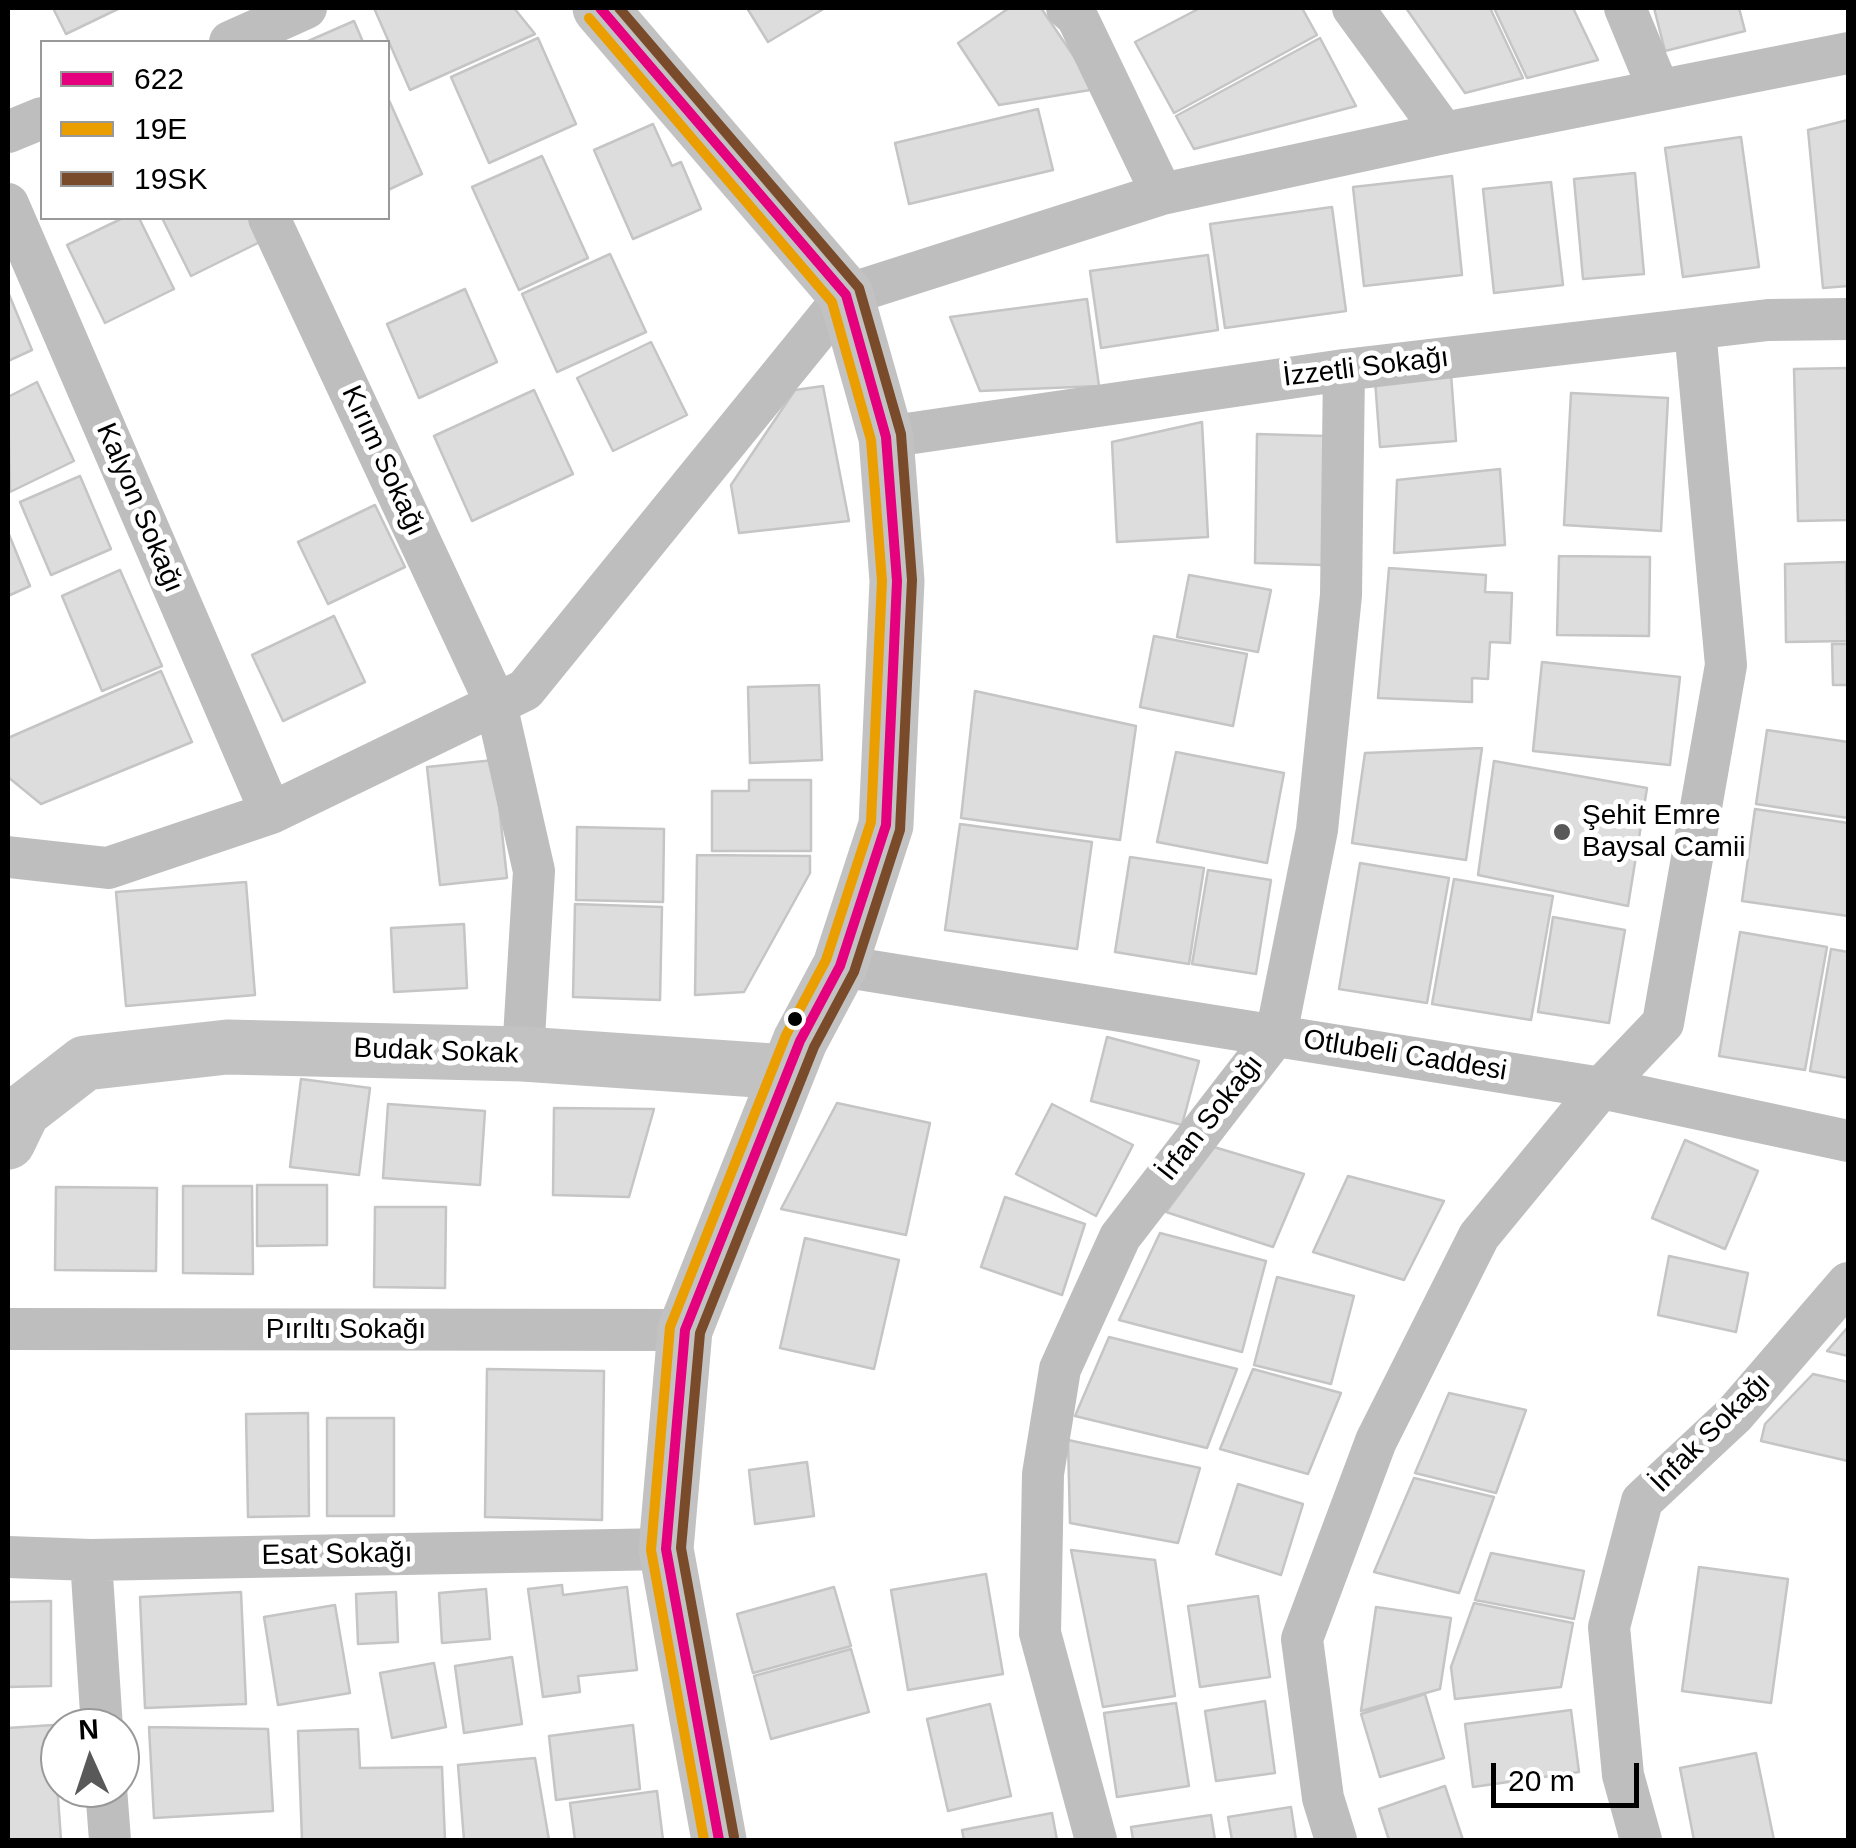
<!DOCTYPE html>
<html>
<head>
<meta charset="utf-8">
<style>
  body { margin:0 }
  #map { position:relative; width:1856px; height:1848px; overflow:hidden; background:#fff; font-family:Helvetica,sans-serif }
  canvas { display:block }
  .frame { position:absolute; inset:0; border:10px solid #000; pointer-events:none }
  .legend { position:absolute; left:40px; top:40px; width:350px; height:180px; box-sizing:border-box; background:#fff; border:2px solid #999; margin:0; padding:12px 18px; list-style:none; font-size:30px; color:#000 }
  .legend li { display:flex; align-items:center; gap:20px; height:50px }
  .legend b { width:50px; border:2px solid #999 }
  .north { position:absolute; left:40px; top:1708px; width:100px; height:100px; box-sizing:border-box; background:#fff; border:2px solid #999; border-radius:50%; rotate:357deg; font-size:28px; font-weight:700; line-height:40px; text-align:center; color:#000 }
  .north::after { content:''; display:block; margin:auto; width:35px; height:45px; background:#595959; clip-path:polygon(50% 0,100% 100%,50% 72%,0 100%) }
  .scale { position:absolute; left:1491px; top:1763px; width:148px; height:45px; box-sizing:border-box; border:5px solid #000; border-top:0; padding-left:12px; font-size:30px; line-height:35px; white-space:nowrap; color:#000; -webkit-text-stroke:8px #fff; paint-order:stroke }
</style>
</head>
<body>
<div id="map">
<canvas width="1856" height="1848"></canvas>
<div class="frame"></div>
<ul class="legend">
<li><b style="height:12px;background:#e5007d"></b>622</li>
<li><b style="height:12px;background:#eb9e00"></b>19E</li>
<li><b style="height:12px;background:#7a4b2a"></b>19SK</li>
</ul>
<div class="north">N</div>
<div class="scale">20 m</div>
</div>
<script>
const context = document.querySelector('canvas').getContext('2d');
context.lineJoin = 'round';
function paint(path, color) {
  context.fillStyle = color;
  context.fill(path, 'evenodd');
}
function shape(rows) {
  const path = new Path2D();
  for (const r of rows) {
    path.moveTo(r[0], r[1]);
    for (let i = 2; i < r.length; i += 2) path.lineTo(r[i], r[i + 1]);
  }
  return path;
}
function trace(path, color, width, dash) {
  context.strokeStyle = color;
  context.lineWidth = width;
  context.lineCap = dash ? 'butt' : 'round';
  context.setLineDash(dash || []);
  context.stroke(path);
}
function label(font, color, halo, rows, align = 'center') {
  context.font = font + ' Helvetica,sans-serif';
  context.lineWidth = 10;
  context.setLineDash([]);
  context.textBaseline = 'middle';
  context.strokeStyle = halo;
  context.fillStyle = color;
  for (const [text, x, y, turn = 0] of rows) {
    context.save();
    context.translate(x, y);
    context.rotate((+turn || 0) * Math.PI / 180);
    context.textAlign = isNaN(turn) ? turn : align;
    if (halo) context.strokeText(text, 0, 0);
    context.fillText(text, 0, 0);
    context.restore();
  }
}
const building = shape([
  [53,8,120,8,66,34,53,8],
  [374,8,514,8,535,34,410,90,374,8],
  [747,8,825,8,768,42,747,8],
  [1009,8,1041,8,1096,89,999,105,958,43,1009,8],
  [1200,8,1302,8,1317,35,1174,113,1135,42,1200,8],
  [1406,8,1490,8,1523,78,1465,93,1406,8],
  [1494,8,1573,8,1598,60,1527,78,1494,8],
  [1654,8,1739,8,1745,31,1665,51,1654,8],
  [354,21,363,42,306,42,354,21],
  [538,38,576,124,489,163,451,77,538,38],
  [1320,38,1356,106,1194,149,1176,116,1320,38],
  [388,98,422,174,388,190,388,98],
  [1038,109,1053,170,909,204,895,143,1038,109],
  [1848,120,1848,286,1823,288,1808,130,1848,120],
  [653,124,672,166,681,162,701,209,633,239,594,150,653,124],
  [1741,137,1759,267,1683,277,1665,148,1741,137],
  [542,156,588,258,519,290,472,187,542,156],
  [1635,173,1644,274,1583,279,1574,179,1635,173],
  [1452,176,1462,275,1364,286,1353,187,1452,176],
  [1551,182,1563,285,1494,293,1483,189,1551,182],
  [1332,207,1346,311,1225,328,1210,224,1332,207],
  [123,218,139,218,174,289,105,323,67,245,123,218],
  [162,218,255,218,266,239,191,276,162,218],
  [610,254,646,332,557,372,522,294,610,254],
  [1208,255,1218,330,1101,348,1090,271,1208,255],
  [465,289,497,362,419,398,387,324,465,289],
  [8,292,32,350,8,361,8,292],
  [1087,299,1099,386,980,391,950,317,1087,299],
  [651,342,687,415,613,451,577,378,651,342],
  [1848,368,1848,520,1798,521,1794,369,1848,368],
  [1451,374,1456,441,1380,447,1375,380,1451,374],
  [37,382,74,461,10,492,8,397,37,382],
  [823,386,849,521,739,533,731,485,795,390,823,386],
  [534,390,573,474,472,521,434,436,534,390],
  [1571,393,1668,398,1661,531,1564,525,1571,393],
  [1202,422,1208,537,1117,542,1112,442,1202,422],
  [1257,434,1325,436,1323,565,1255,563,1257,434],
  [1500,469,1505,545,1394,553,1397,480,1500,469],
  [80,476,111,549,51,575,20,502,80,476],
  [375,505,405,567,328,604,298,542,375,505],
  [8,532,30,586,8,596,8,532],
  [1559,556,1650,557,1649,636,1557,635,1559,556],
  [1846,562,1847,641,1786,642,1785,564,1846,562],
  [1389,568,1486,575,1485,592,1512,593,1510,643,1490,642,1488,679,1472,678,1472,702,1378,698,1389,568],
  [120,570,162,666,102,691,62,596,120,570],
  [1189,575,1271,590,1258,652,1177,637,1189,575],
  [334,616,365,682,283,721,252,655,334,616],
  [1154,636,1247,654,1233,726,1140,707,1154,636],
  [1832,644,1848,644,1848,685,1833,685,1832,644],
  [1542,662,1680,677,1670,765,1533,751,1542,662],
  [161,671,192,742,41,804,8,777,8,738,161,671],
  [819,685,822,760,750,763,748,687,819,685],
  [975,691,1136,726,1120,840,961,818,975,691],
  [1767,730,1848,742,1848,818,1756,804,1767,730],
  [1482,748,1466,860,1352,843,1365,753,1482,748],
  [1176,752,1284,773,1267,863,1157,842,1176,752],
  [494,760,507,878,440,885,427,767,494,760],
  [1494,761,1647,788,1628,906,1478,875,1494,761],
  [749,780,811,780,811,851,712,851,712,791,749,791,749,780],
  [1755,809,1848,823,1848,916,1742,901,1755,809],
  [960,824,1092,842,1077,949,945,930,960,824],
  [577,827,664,829,663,902,576,900,577,827],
  [697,855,810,856,810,873,744,992,695,995,697,855],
  [1130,857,1204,868,1189,964,1115,952,1130,857],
  [1360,863,1449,878,1427,1003,1339,989,1360,863],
  [1208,870,1271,880,1256,974,1192,964,1208,870],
  [1454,879,1553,896,1531,1020,1432,1004,1454,879],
  [246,882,255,995,126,1006,116,892,246,882],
  [575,904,662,907,660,1000,573,997,575,904],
  [1553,917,1625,930,1609,1023,1538,1012,1553,917],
  [464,924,467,988,394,992,391,928,464,924],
  [1740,932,1827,947,1805,1070,1719,1056,1740,932],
  [1831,949,1848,952,1848,1078,1810,1071,1831,949],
  [1107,1037,1199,1061,1182,1125,1091,1101,1107,1037],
  [301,1079,370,1088,359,1175,290,1167,301,1079],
  [837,1103,930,1123,906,1235,781,1209,837,1103],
  [388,1104,485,1111,480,1185,383,1178,388,1104],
  [1052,1104,1133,1145,1096,1216,1016,1174,1052,1104],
  [554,1108,654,1109,629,1197,553,1195,554,1108],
  [1685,1140,1758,1171,1725,1249,1652,1218,1685,1140],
  [1214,1147,1304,1174,1273,1247,1166,1212,1214,1147],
  [1348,1176,1444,1201,1404,1280,1313,1252,1348,1176],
  [257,1185,327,1185,327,1245,257,1246,257,1185],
  [183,1186,252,1186,253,1274,183,1273,183,1186],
  [56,1187,157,1188,156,1271,55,1270,56,1187],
  [1005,1197,1085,1224,1062,1295,981,1267,1005,1197],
  [375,1207,446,1207,445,1288,374,1287,375,1207],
  [1160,1233,1266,1261,1242,1352,1119,1320,1160,1233],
  [805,1238,899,1260,874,1369,780,1348,805,1238],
  [1669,1256,1748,1273,1736,1332,1658,1315,1669,1256],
  [1277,1277,1354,1296,1331,1384,1254,1365,1277,1277],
  [1848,1327,1848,1356,1827,1351,1848,1327],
  [1109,1337,1237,1369,1207,1448,1075,1416,1109,1337],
  [487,1369,604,1371,602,1520,485,1517,487,1369],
  [1253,1369,1341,1393,1308,1474,1220,1449,1253,1369],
  [1813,1374,1848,1382,1848,1461,1761,1441,1765,1424,1813,1374],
  [1449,1393,1526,1410,1496,1493,1415,1473,1449,1393],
  [308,1413,309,1516,248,1517,246,1414,308,1413],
  [327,1418,394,1418,394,1516,327,1516,327,1418],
  [1068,1440,1200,1468,1178,1543,1070,1523,1068,1440],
  [807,1462,814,1516,755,1524,749,1470,807,1462],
  [1414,1478,1494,1497,1459,1593,1374,1572,1414,1478],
  [1238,1484,1303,1504,1281,1575,1216,1554,1238,1484],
  [1071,1550,1155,1560,1175,1696,1103,1707,1071,1550],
  [1491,1553,1584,1571,1574,1619,1475,1600,1491,1553],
  [1699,1567,1788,1579,1771,1703,1682,1691,1699,1567],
  [986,1574,1003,1674,908,1690,891,1590,986,1574],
  [562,1585,563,1595,627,1587,637,1670,578,1676,580,1692,543,1697,528,1589,562,1585],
  [834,1587,851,1646,753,1673,737,1614,834,1587],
  [486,1589,490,1639,442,1643,439,1593,486,1589],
  [241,1592,246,1704,145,1708,140,1597,241,1592],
  [396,1592,398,1642,358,1644,356,1594,396,1592],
  [1258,1596,1270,1677,1200,1687,1188,1606,1258,1596],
  [51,1601,51,1686,8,1687,8,1602,51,1601],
  [1474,1603,1573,1623,1561,1687,1455,1699,1451,1667,1474,1603],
  [335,1605,350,1693,278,1705,264,1617,335,1605],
  [1376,1607,1451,1618,1440,1689,1361,1711,1376,1607],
  [851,1649,869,1712,771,1739,754,1676,851,1649],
  [512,1657,522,1724,464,1733,455,1666,512,1657],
  [434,1663,446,1727,392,1738,380,1673,434,1663],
  [1425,1694,1444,1758,1380,1777,1361,1714,1425,1694],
  [1265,1701,1275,1773,1216,1781,1205,1711,1265,1701],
  [1176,1703,1189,1786,1117,1797,1104,1713,1176,1703],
  [990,1704,1011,1796,948,1811,927,1719,990,1704],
  [1571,1710,1579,1772,1473,1787,1465,1724,1571,1710],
  [53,1725,61,1840,8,1840,8,1728,53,1725],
  [633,1725,640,1789,556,1800,549,1736,633,1725],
  [149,1727,268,1729,273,1811,154,1818,149,1727],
  [358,1729,360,1768,442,1767,445,1840,302,1840,298,1731,358,1729],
  [1756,1753,1774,1840,1694,1840,1680,1768,1756,1753],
  [535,1758,549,1840,464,1840,458,1765,535,1758],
  [1445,1786,1463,1840,1389,1840,1379,1809,1445,1786],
  [657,1791,663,1840,575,1840,570,1803,657,1791],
  [1291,1807,1296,1840,1232,1840,1228,1817,1291,1807],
  [1052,1813,1057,1840,964,1840,962,1830,1052,1813],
  [1211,1815,1215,1840,1133,1840,1131,1827,1211,1815]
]);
paint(building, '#ddd');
trace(building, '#c5c5c5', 2.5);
trace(shape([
  [1067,8,1077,17,1162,194],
  [1353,8,1444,133],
  [1625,8,1659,90],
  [230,42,306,8],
  [8,132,42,118],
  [8,204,271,813],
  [269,218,496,704,534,871,523,1054],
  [886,437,1344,370,1768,320,1848,319],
  [8,857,108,868,271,813,525,690,846,295,1162,194,1444,133,1848,53],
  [840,966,1601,1088,1848,1141],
  [8,1329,685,1330],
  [8,1557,91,1560,666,1549],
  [91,1560,102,1728],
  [106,1788,110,1840],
  [1096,1840,1040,1633,1043,1474,1060,1369,1120,1237,1276,1035,1317,830,1341,595,1344,370],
  [1336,1840,1323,1798,1302,1639,1376,1441,1479,1236,1601,1088,1663,1023,1726,665,1695,329],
  [1641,1840,1623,1775,1609,1627,1642,1501,1734,1415,1848,1283]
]), '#bebebe', 42);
trace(shape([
  [600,8,846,295,886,437,897,581,886,825,840,966,800,1041,685,1330,666,1549,719,1840],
  [8,1142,23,1111,85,1063,227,1047,523,1054,787,1072]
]), '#c2c2c2', 55);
trace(shape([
  [600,8,846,295,886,437,897,581,886,825,840,966,800,1041,685,1330,666,1549,719,1840]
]), '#e5007d', 10);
trace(shape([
  [589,18,832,302,871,440,882,581,871,822,826,960,786,1035,670,1327,651,1550,704,1840]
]), '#eb9e00', 10);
trace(shape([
  [619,8,859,288,901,434,912,580,900,830,854,972,814,1047,700,1333,681,1548,734,1837]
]), '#7a4b2a', 10);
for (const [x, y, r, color] of [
  [1562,832,10,"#595959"],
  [795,1019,9,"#000"]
]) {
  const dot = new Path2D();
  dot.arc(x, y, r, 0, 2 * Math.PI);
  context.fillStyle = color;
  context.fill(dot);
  trace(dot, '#fff', 4);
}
label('28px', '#000', '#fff', [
  ["İzzetli Sokağı",1366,368,-7],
  ["Kırım Sokağı",383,461,65],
  ["Kalyon Sokağı",139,508,67],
  ["Budak Sokak",436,1052,2],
  ["Otlubeli Caddesi",1405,1056,9],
  ["İrfan Sokağı",1211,1118,-52],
  ["Pırıltı Sokağı",346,1330],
  ["İnfak Sokağı",1711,1433,-45],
  ["Esat Sokağı",337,1555,-1]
]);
label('28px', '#000', '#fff', [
  ["Şehit Emre",1582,816],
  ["Baysal Camii",1582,848]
], 'left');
</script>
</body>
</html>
